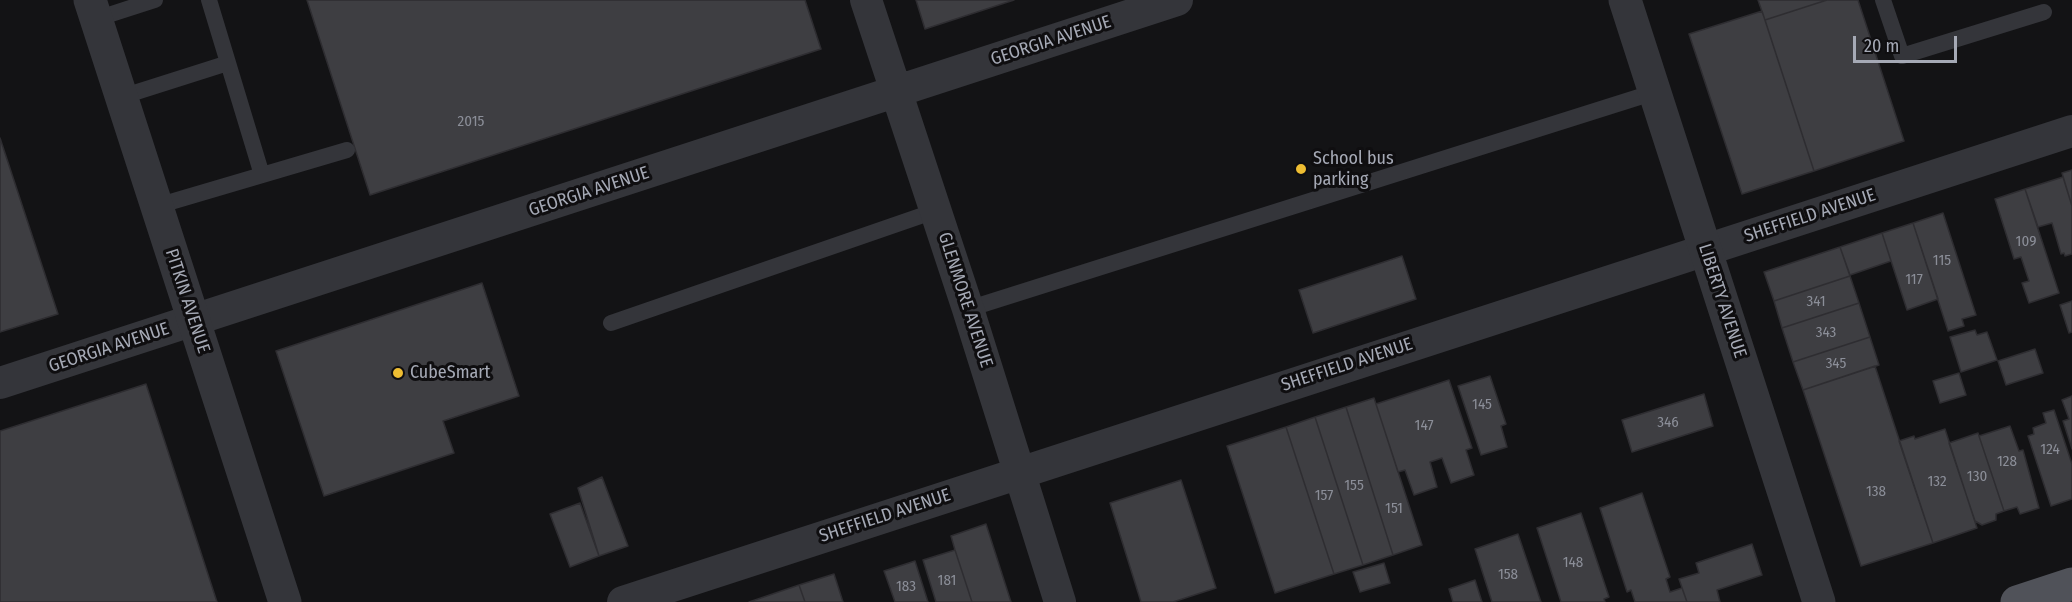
<!DOCTYPE html>
<html>
<head>
<meta charset="utf-8">
<style>
  body { margin:0 }
  #map { position:relative; width:2072px; height:602px; overflow:hidden; background:#131315; font-family:"Fira Sans Condensed",sans-serif }
  canvas { display:block }
  .scale { position:absolute; left:1853px; top:36px; width:104px; height:27px; box-sizing:border-box; border:3px solid #a5a9b5; border-top:0; padding-left:8px; font-size:18px; line-height:21px; white-space:nowrap; color:#a5a9b5; -webkit-text-stroke:4px #0f0e10; paint-order:stroke }
</style>
</head>
<body>
<div id="map">
<canvas width="2072" height="602"></canvas>
<div class="scale">20 m</div>
</div>
<script>
const context = document.querySelector('canvas').getContext('2d');
context.lineJoin = 'round';
function paint(path, color) {
  context.fillStyle = color;
  context.fill(path, 'evenodd');
}
function shape(rows) {
  const path = new Path2D();
  for (const r of rows) {
    path.moveTo(r[0], r[1]);
    for (let i = 2; i < r.length; i += 2) path.lineTo(r[i], r[i + 1]);
  }
  return path;
}
function trace(path, color, width, dash) {
  context.strokeStyle = color;
  context.lineWidth = width;
  context.lineCap = dash ? 'butt' : 'round';
  context.setLineDash(dash || []);
  context.stroke(path);
}
function label(font, color, halo, rows, align = 'center') {
  context.font = font + ' "Fira Sans Condensed",sans-serif';
  context.lineWidth = 6;
  context.setLineDash([]);
  context.textBaseline = 'middle';
  context.strokeStyle = halo;
  context.fillStyle = color;
  for (const [text, x, y, turn = 0] of rows) {
    context.save();
    context.translate(x, y);
    context.rotate((+turn || 0) * Math.PI / 180);
    context.textAlign = isNaN(turn) ? turn : align;
    if (halo) context.strokeText(text, 0, 0);
    context.fillText(text, 0, 0);
    context.restore();
  }
}
const building = shape([
  [307,0,805,0,821,49,370,195,307,0],
  [916,0,1014,0,925,29,916,0],
  [1758,0,1827,0,1765,20,1758,0],
  [1827,0,1858,0,1904,141,1814,171,1765,20,1827,0],
  [1762,11,1814,171,1742,194,1689,34,1762,11],
  [0,138,58,314,0,332,0,138],
  [2072,170,2072,206,2062,173,2072,170],
  [2063,177,2072,206,2072,254,2065,256,2064,253,2061,254,2052,223,2038,227,2025,189,2063,177],
  [2025,189,2059,293,2029,303,2022,283,2029,281,2021,257,2014,259,1995,199,2025,189],
  [1943,213,1976,315,1962,319,1964,326,1948,331,1913,223,1943,213],
  [1913,223,1938,299,1907,310,1882,233,1913,223],
  [1882,233,1891,261,1850,275,1840,247,1882,233],
  [1840,247,1850,276,1774,301,1764,272,1840,247],
  [1402,256,1416,299,1313,333,1299,290,1402,256],
  [1850,276,1859,303,1782,328,1774,301,1850,276],
  [482,283,519,396,443,421,454,453,324,496,276,351,482,283],
  [2072,301,2072,332,2069,333,2060,305,2072,301],
  [1859,303,1870,337,1793,362,1782,328,1859,303],
  [1975,330,1977,335,1987,332,1997,360,1961,372,1950,337,1975,330],
  [1870,337,1879,365,1803,390,1793,362,1870,337],
  [2035,349,2043,373,2006,385,1998,361,2035,349],
  [1875,366,1933,543,1861,566,1803,390,1875,366],
  [1959,373,1966,395,1940,403,1933,381,1959,373],
  [1490,376,1506,424,1501,426,1507,447,1481,455,1458,386,1490,376],
  [1449,380,1472,448,1466,450,1474,475,1451,483,1442,458,1430,462,1437,487,1414,495,1405,470,1398,472,1376,404,1449,380],
  [146,384,217,602,0,602,0,431,146,384],
  [1704,394,1713,426,1632,452,1622,420,1704,394],
  [2072,396,2072,449,2063,421,2069,419,2062,400,2072,396],
  [1374,398,1422,545,1393,555,1346,407,1374,398],
  [1346,407,1393,555,1363,565,1315,417,1346,407],
  [2054,410,2072,464,2072,499,2051,506,2028,436,2034,434,2033,428,2046,423,2043,413,2054,410],
  [1315,417,1363,565,1334,574,1286,427,1315,417],
  [2010,426,2019,451,2023,450,2039,508,2020,514,2017,507,2004,511,1979,436,2010,426],
  [1286,427,1334,574,1275,593,1227,446,1286,427],
  [1945,429,1977,528,1933,543,1899,441,1914,436,1915,439,1945,429],
  [1978,433,2004,511,1996,514,1996,520,1982,525,1975,521,1949,443,1978,433],
  [602,477,628,546,599,556,578,488,602,477],
  [1181,480,1216,588,1173,602,1141,602,1110,503,1181,480],
  [1642,493,1670,577,1666,579,1670,592,1682,588,1687,602,1635,602,1631,590,1627,592,1600,508,1642,493],
  [580,503,599,556,570,567,550,514,580,503],
  [1581,513,1609,597,1604,599,1605,602,1561,602,1537,528,1581,513],
  [986,524,1011,602,972,602,955,550,951,536,986,524],
  [1518,534,1541,602,1492,602,1475,549,1518,534],
  [1752,544,1762,575,1717,590,1720,602,1687,602,1679,579,1699,573,1696,563,1752,544],
  [955,550,972,602,936,602,923,560,955,550],
  [915,561,928,602,895,602,884,571,915,561],
  [1384,563,1390,583,1360,592,1353,572,1384,563],
  [834,574,843,602,805,602,799,585,834,574],
  [1475,580,1482,602,1453,602,1449,589,1475,580],
  [799,585,805,602,749,602,799,585]
]);
paint(building, '#3e3e42');
trace(building, '#2e2d31', 1.5);
trace(shape([
  [209,0,262,175],
  [1883,0,1902,56,2044,12],
  [96,19,155,0],
  [121,97,228,63],
  [157,206,347,150],
  [968,309,1655,92],
  [611,323,935,211]
]), '#34353a', 16);
trace(shape([
  [866,0,968,309,1060,602],
  [0,383,1177,0],
  [623,602,2072,131]
]), '#34353a', 32);
trace(shape([
  [90,0,285,602],
  [1625,0,1819,602]
]), '#34353a', 33);
trace(shape([
  [2017,602,2072,584]
]), '#505259', 33);
for (const [x, y, r, color] of [
  [1301,169,6,"#eebd32"],
  [398,373,6,"#eebd32"]
]) {
  const dot = new Path2D();
  dot.arc(x, y, r, 0, 2 * Math.PI);
  context.fillStyle = color;
  context.fill(dot);
  trace(dot, '#0f0e10', 2);
}
label('15px', '#8b8e98', null, [
  ["2015",471,122],
  ["109",2026,242],
  ["115",1942,261],
  ["117",1914,280],
  ["341",1816,302],
  ["343",1826,333],
  ["345",1836,364],
  ["145",1482,405],
  ["346",1668,423],
  ["147",1424,426],
  ["124",2050,450],
  ["128",2007,462],
  ["130",1977,477],
  ["132",1937,482],
  ["155",1354,486],
  ["138",1876,492],
  ["157",1324,496],
  ["151",1394,509],
  ["148",1573,563],
  ["158",1508,575],
  ["181",947,581],
  ["183",906,587]
]);
label('18px', '#a5a9b5', '#0f0e10', [
  ["GEORGIA AVENUE",1051,41,-18],
  ["GEORGIA AVENUE",589,192,-18],
  ["SHEFFIELD AVENUE",1810,216,-18],
  ["GLENMORE AVENUE",965,300,72],
  ["PITKIN AVENUE",187,301,72],
  ["LIBERTY AVENUE",1722,301,72],
  ["GEORGIA AVENUE",109,348,-18],
  ["SHEFFIELD AVENUE",1347,365,-18],
  ["SHEFFIELD AVENUE",885,516,-18]
]);
label('18px', '#a5a9b5', '#0f0e10', [
  ["School bus",1313,159],
  ["parking",1313,180],
  ["CubeSmart",410,373]
], 'left');
</script>
</body>
</html>
